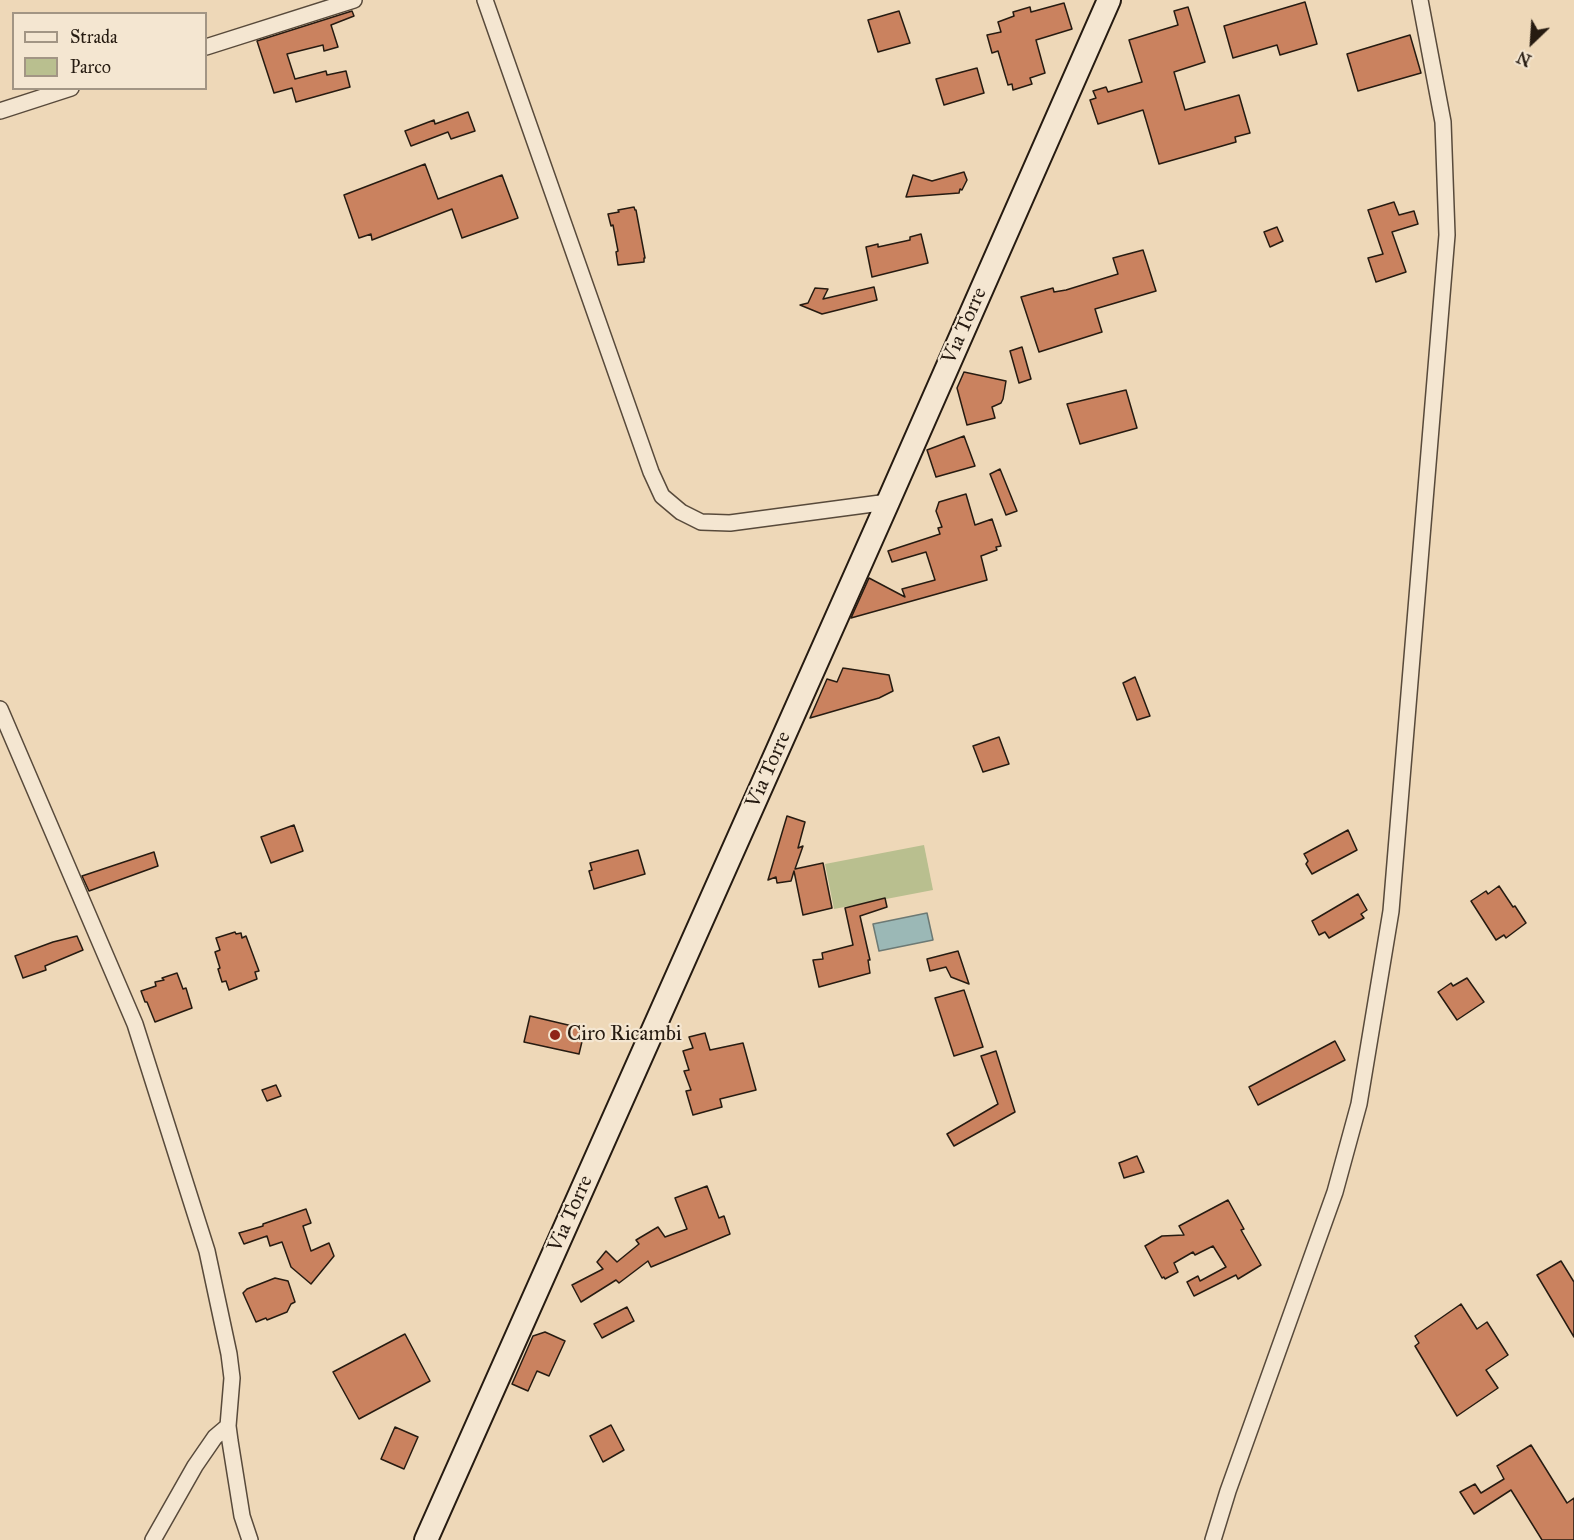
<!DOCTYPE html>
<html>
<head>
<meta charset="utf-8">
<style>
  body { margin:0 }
  #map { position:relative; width:1574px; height:1540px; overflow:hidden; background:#eed8b8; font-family:"IM FELL Great Primer",serif }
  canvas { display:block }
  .legend { position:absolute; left:12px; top:12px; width:195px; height:78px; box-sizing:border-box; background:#f4e6d1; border:2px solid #a29584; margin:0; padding:8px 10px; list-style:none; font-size:18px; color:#261b11 }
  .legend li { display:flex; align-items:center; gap:12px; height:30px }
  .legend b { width:30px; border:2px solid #a29584 }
  .north { position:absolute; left:1502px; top:12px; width:60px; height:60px; -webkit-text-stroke:4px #f4e6d1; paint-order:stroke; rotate:205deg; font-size:16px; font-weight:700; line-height:24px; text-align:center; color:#261b11 }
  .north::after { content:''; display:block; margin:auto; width:21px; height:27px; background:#261b11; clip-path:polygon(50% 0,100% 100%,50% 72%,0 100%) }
</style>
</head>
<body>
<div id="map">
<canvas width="1574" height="1540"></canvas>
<ul class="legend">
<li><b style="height:8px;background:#f4e6d1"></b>Strada</li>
<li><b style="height:16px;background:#b9bf8f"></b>Parco</li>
</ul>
<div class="north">N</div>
</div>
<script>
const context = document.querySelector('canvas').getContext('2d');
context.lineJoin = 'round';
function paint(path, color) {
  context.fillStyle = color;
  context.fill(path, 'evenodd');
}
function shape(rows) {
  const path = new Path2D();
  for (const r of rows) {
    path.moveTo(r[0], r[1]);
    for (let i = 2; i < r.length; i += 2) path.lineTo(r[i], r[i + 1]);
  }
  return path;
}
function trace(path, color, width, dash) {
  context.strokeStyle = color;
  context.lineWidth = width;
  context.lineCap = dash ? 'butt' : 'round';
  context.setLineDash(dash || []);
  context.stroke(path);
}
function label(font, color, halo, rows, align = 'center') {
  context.font = font + ' "IM FELL Great Primer",serif';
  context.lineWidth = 4.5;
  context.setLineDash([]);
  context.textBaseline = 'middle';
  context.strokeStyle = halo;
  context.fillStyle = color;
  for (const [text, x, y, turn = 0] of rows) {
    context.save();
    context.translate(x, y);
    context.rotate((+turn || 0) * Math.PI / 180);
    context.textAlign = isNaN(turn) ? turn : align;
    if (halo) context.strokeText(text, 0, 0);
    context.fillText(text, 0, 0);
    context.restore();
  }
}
paint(shape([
  [924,845,933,890,834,909,825,864]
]), '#b9bf8f');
const water = shape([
  [927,913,933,940,879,951,873,924,927,913]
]);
paint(water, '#9bb8b6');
trace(water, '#6c7974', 1.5);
const building = shape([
  [1305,2,1317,44,1280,55,1277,45,1233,58,1224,26,1305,2],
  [1064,3,1072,29,1036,40,1045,73,1030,78,1032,84,1013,90,1012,84,1008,85,998,51,992,53,987,35,1001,32,998,22,1014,16,1013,12,1030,7,1031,12,1064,3],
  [1188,7,1205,62,1174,72,1185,110,1239,95,1250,133,1235,137,1236,142,1159,164,1143,110,1098,124,1090,100,1096,98,1093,91,1106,87,1108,92,1142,82,1129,40,1178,25,1174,11,1188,7],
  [352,11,354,16,331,25,338,47,324,51,323,45,287,54,295,79,326,71,327,75,346,71,350,87,296,102,292,88,274,93,257,41,352,11],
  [899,11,910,43,878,52,868,20,899,11],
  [1410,35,1421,73,1358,91,1347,54,1410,35],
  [977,68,984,93,944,105,936,79,977,68],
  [468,112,475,131,451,139,448,132,411,146,405,131,434,120,435,124,468,112],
  [425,164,438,199,502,175,518,218,462,238,452,209,372,240,371,234,359,238,344,195,425,164],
  [964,172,967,180,962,190,960,189,959,193,906,197,913,175,932,181,964,172],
  [1394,202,1399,215,1414,211,1418,224,1392,232,1406,272,1376,282,1368,258,1383,254,1368,210,1394,202],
  [634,207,635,210,636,210,645,258,644,258,644,262,618,265,616,252,618,251,613,225,611,226,608,214,619,212,618,210,634,207],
  [1277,227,1283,241,1270,247,1264,232,1277,227],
  [921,234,928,263,872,277,866,247,878,244,878,247,910,240,910,237,921,234],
  [1143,250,1156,291,1095,309,1102,332,1039,352,1021,297,1053,288,1054,292,1066,290,1118,274,1113,258,1143,250],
  [874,287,877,300,838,310,822,314,800,305,808,303,815,288,828,289,823,299,874,287],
  [1022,347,1031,379,1019,383,1010,351,1022,347],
  [964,372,1006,381,1003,399,1001,403,992,407,995,418,967,425,957,388,964,372],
  [1126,390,1137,428,1080,444,1067,404,1126,390],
  [964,436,975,466,936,477,927,450,964,436],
  [1000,469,1017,511,1006,515,990,474,1000,469],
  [966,494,975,525,992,519,1001,546,996,547,997,550,981,556,987,580,851,618,869,578,905,597,902,589,935,580,926,552,892,562,888,551,940,534,938,528,942,527,936,511,939,502,966,494],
  [843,668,889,675,893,691,879,698,810,718,827,679,837,682,843,668],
  [1135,677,1150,716,1137,720,1123,683,1135,677],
  [999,737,1009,764,983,772,973,746,999,737],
  [787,816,805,822,798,848,803,846,795,869,823,863,832,908,803,915,794,871,791,881,777,883,776,877,768,880,787,816],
  [294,825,303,851,271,863,261,837,294,825],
  [1348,830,1357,850,1312,874,1306,864,1308,861,1304,854,1348,830],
  [638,850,645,874,594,889,589,871,592,870,590,863,638,850],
  [154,852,158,866,89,891,82,876,154,852],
  [1499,886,1513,907,1515,906,1526,923,1506,938,1504,935,1496,940,1471,901,1486,891,1488,894,1499,886],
  [1358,894,1367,910,1361,914,1364,918,1329,938,1325,932,1319,935,1312,921,1358,894],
  [885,898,887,907,860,916,870,960,868,960,870,973,819,987,813,960,823,959,822,953,853,945,845,908,885,898],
  [235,932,236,934,241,933,242,938,246,936,259,971,255,972,257,979,229,990,226,981,222,982,218,969,220,968,215,952,220,950,216,938,235,932],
  [77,936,83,950,45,966,46,970,23,978,15,956,53,942,77,936],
  [958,951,969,984,951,977,946,967,930,971,927,959,958,951],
  [177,973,183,989,186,988,192,1008,155,1022,147,1002,145,1002,141,991,156,986,155,982,164,980,162,978,177,973],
  [1467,978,1484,1002,1457,1020,1438,992,1451,983,1453,986,1467,978],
  [964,990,983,1047,954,1056,935,998,964,990],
  [530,1016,585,1029,579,1054,524,1042,530,1016],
  [705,1033,710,1050,743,1043,756,1090,720,1099,722,1107,693,1115,686,1091,691,1090,684,1071,689,1070,683,1051,693,1048,689,1037,705,1033],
  [1335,1041,1345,1060,1258,1105,1249,1087,1335,1041],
  [996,1051,1015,1112,954,1146,947,1134,998,1104,981,1056,996,1051],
  [276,1085,281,1096,267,1101,262,1090,276,1085],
  [1137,1156,1144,1172,1124,1178,1119,1163,1137,1156],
  [707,1186,719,1218,724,1216,730,1234,651,1267,648,1261,619,1283,616,1280,581,1302,572,1285,603,1269,597,1262,606,1251,617,1262,639,1244,636,1240,658,1227,665,1237,687,1229,675,1198,707,1186],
  [1228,1200,1244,1229,1241,1230,1261,1265,1238,1279,1236,1275,1194,1296,1187,1282,1198,1276,1200,1281,1226,1267,1213,1246,1195,1255,1193,1252,1174,1263,1178,1272,1165,1279,1164,1277,1162,1278,1145,1246,1162,1236,1184,1235,1179,1226,1228,1200],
  [306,1209,311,1223,303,1226,311,1251,329,1243,334,1256,311,1284,291,1267,282,1242,270,1246,267,1236,244,1244,239,1233,263,1226,263,1224,306,1209],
  [1561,1261,1574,1282,1574,1337,1537,1275,1561,1261],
  [275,1278,288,1281,295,1302,291,1304,287,1312,267,1320,266,1318,256,1322,243,1293,247,1289,275,1278],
  [1461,1304,1477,1329,1487,1322,1508,1355,1486,1370,1498,1388,1457,1416,1415,1346,1419,1343,1415,1336,1461,1304],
  [627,1307,634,1321,602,1338,594,1324,627,1307],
  [545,1332,565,1341,549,1376,537,1371,528,1391,512,1384,533,1336,545,1332],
  [405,1334,430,1381,359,1419,333,1372,405,1334],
  [611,1425,624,1450,603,1462,590,1436,611,1425],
  [395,1427,418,1437,404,1469,381,1459,395,1427],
  [1531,1445,1567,1503,1574,1498,1574,1540,1542,1540,1511,1490,1474,1514,1460,1492,1475,1484,1481,1493,1504,1479,1497,1466,1531,1445]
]);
paint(building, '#ca825f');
trace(building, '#261b11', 1.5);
const street = shape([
  [485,0,651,472,662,496,681,512,701,522,730,523,888,502],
  [206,47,354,0],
  [0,111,71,88],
  [0,709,135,1024,207,1251,229,1354,232,1378,228,1426,230,1441,242,1516,250,1540],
  [153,1540,195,1466,215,1437,228,1426],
  [1213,1540,1228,1491,1335,1192,1359,1104,1391,911,1447,235,1443,122,1420,0]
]);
const secondary = shape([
  [426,1540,888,502,1109,0]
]);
trace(street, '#584a3b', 18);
trace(secondary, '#261b11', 26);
trace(street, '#f4e6d1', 15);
trace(secondary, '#f4e6d1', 22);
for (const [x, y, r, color] of [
  [555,1035,6,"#8f2418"]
]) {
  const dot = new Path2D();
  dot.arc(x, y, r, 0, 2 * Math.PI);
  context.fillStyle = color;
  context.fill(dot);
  trace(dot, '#f4e6d1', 2);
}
label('21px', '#261b11', '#f4e6d1', [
  ["Via Torre",965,326,-66],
  ["Via Torre",769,770,-66],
  ["Via Torre",571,1214,-66]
]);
label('21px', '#261b11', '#f4e6d1', [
  ["Ciro Ricambi",567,1035]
], 'left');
</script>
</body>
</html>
